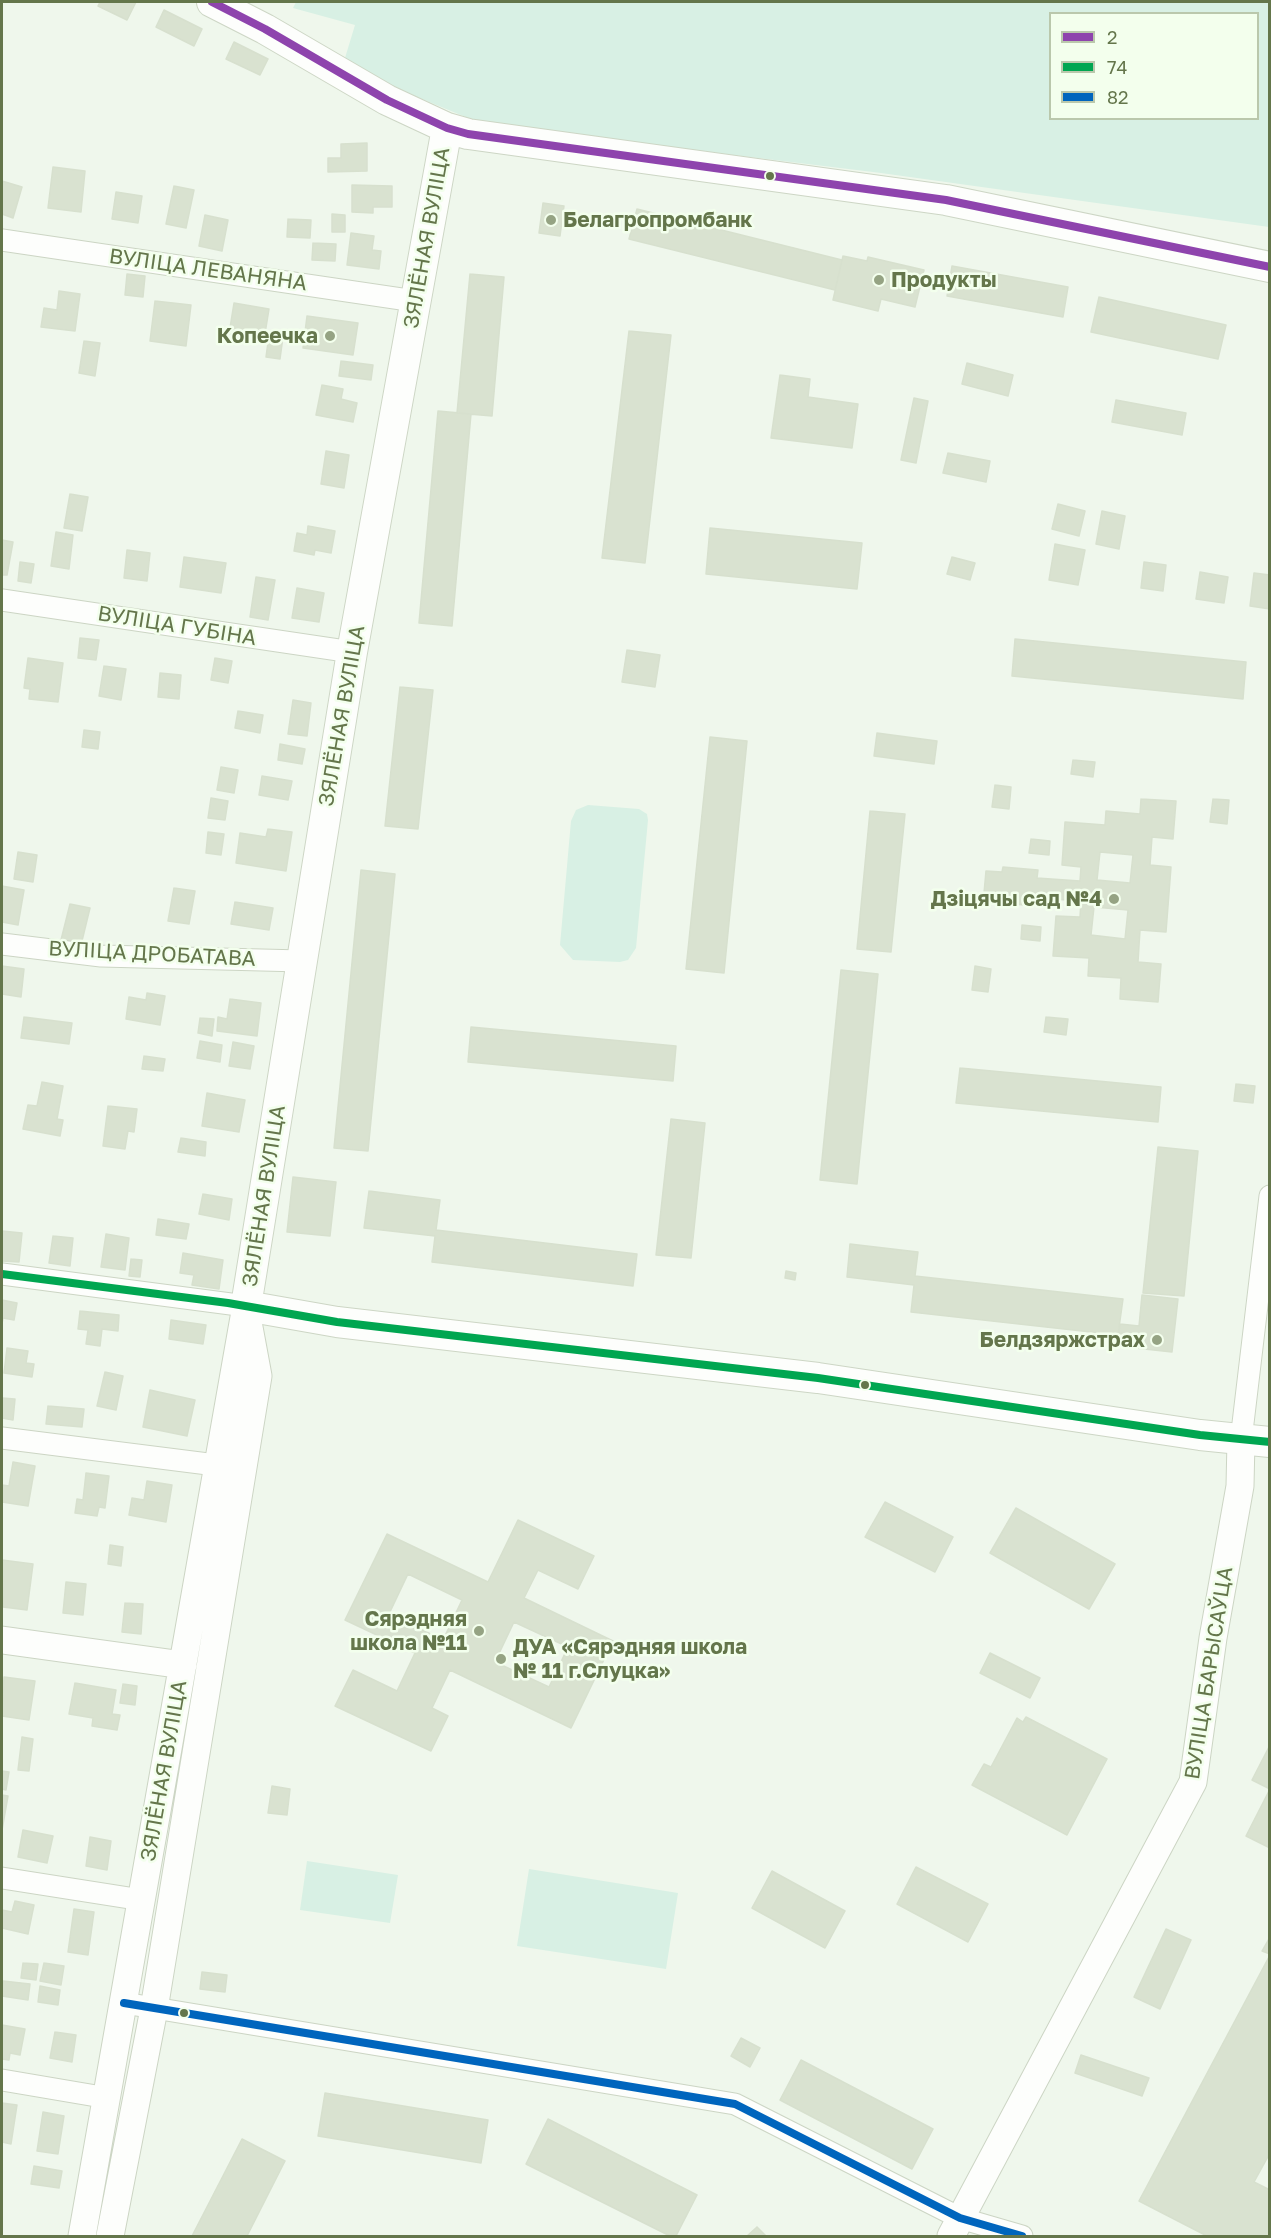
<!DOCTYPE html>
<html>
<head>
<meta charset="utf-8">
<style>
  body { margin:0 }
  #map { position:relative; width:1271px; height:2238px; overflow:hidden; background:#eff7ec; font-family:"Golos Text",sans-serif }
  canvas { display:block }
  .frame { position:absolute; inset:0; border:3px solid #64764b; pointer-events:none }
  .legend { position:absolute; left:1049px; top:12px; width:210px; height:108px; box-sizing:border-box; background:#f3ffed; border:2px solid #bac8ac; margin:0; padding:8px 10px; list-style:none; font-size:18px; color:#64764b }
  .legend li { display:flex; align-items:center; gap:12px; height:30px }
  .legend b { width:30px; border:2px solid #bac8ac }
</style>
</head>
<body>
<div id="map">
<canvas width="1271" height="2238"></canvas>
<div class="frame"></div>
<ul class="legend">
<li><b style="height:8px;background:#8e44ad"></b>2</li>
<li><b style="height:8px;background:#00a651"></b>74</li>
<li><b style="height:8px;background:#0065bd"></b>82</li>
</ul>
</div>
<script>
const context = document.querySelector('canvas').getContext('2d');
context.lineJoin = 'round';
function paint(path, color) {
  context.fillStyle = color;
  context.fill(path, 'evenodd');
}
function shape(rows) {
  const path = new Path2D();
  for (const r of rows) {
    path.moveTo(r[0], r[1]);
    for (let i = 2; i < r.length; i += 2) path.lineTo(r[i], r[i + 1]);
  }
  return path;
}
function trace(path, color, width, dash) {
  context.strokeStyle = color;
  context.lineWidth = width;
  context.lineCap = dash ? 'butt' : 'round';
  context.setLineDash(dash || []);
  context.stroke(path);
}
function label(font, color, halo, rows, align = 'center') {
  context.font = font + ' "Golos Text",sans-serif';
  context.lineWidth = 5;
  context.setLineDash([]);
  context.textBaseline = 'middle';
  context.strokeStyle = halo;
  context.fillStyle = color;
  for (const [text, x, y, turn = 0] of rows) {
    context.save();
    context.translate(x, y);
    context.rotate((+turn || 0) * Math.PI / 180);
    context.textAlign = isNaN(turn) ? turn : align;
    if (halo) context.strokeText(text, 0, 0);
    context.fillText(text, 0, 0);
    context.restore();
  }
}
paint(shape([
  [296,2,1269,2,1269,227,881,173,504,127,473,120,361,74,345,58,355,25,293,8],
  [1050,14,1258,14,1258,118,1050,118],
  [588,805,639,809,647,814,648,820,636,948,628,960,620,962,573,960,560,945,571,821,576,810],
  [307,1861,398,1875,390,1923,300,1910],
  [529,1869,678,1893,666,1969,517,1946]
]), '#d8f0e4');
const building = shape([
  [100,2,136,2,127,20,98,6,100,2],
  [164,10,202,29,194,46,156,27,164,10],
  [234,42,268,59,260,75,226,59,234,42],
  [367,143,367,171,328,172,328,158,341,158,341,144,367,143],
  [53,167,85,171,81,212,48,208,53,167],
  [2,181,22,187,13,218,2,214,2,181],
  [352,185,392,186,392,207,373,207,373,213,352,212,352,185],
  [174,186,194,190,186,228,166,224,174,186],
  [116,192,142,196,138,223,112,219,116,192],
  [543,203,564,206,560,236,539,233,543,203],
  [637,209,842,260,835,290,629,239,637,209],
  [332,214,345,215,345,232,332,232,332,214],
  [205,215,228,220,222,251,199,246,205,215],
  [288,219,311,220,310,238,287,237,288,219],
  [351,233,374,236,372,250,381,251,379,269,347,265,351,233],
  [313,243,336,244,335,261,312,260,313,243],
  [843,256,867,261,868,257,924,270,915,307,881,299,878,311,833,300,843,256],
  [952,266,1068,287,1063,317,947,296,952,266],
  [127,274,145,276,143,297,125,295,127,274],
  [470,274,504,277,492,416,457,413,470,274],
  [59,291,80,294,75,331,41,327,44,308,57,310,59,291],
  [1099,297,1226,325,1218,359,1091,332,1099,297],
  [155,301,191,305,186,346,150,341,155,301],
  [234,303,269,309,264,340,229,334,234,303],
  [307,316,358,323,353,355,303,348,307,316],
  [629,331,671,335,645,563,602,558,629,331],
  [269,335,283,337,280,359,266,357,269,335],
  [84,341,100,343,95,376,79,373,84,341],
  [341,361,373,365,371,380,339,376,341,361],
  [967,363,1013,375,1008,396,962,384,967,363],
  [780,375,810,379,808,397,858,404,852,448,771,438,780,375],
  [322,385,343,389,341,399,357,403,353,422,316,415,322,385],
  [914,398,928,401,916,463,901,460,914,398],
  [1116,400,1186,413,1182,435,1112,422,1116,400],
  [438,411,471,414,452,626,419,623,438,411],
  [326,451,349,455,344,488,321,484,326,451],
  [948,453,990,461,986,482,943,473,948,453],
  [70,494,88,497,82,531,64,528,70,494],
  [1058,504,1085,511,1079,536,1052,529,1058,504],
  [1102,511,1125,516,1119,549,1096,544,1102,511],
  [308,526,335,531,331,553,315,550,314,555,294,551,297,533,307,535,308,526],
  [710,528,862,543,857,589,706,574,710,528],
  [56,532,73,535,69,569,51,566,56,532],
  [2,540,13,542,7,575,2,575,2,540],
  [1055,544,1085,550,1078,585,1049,580,1055,544],
  [127,550,150,553,147,581,124,578,127,550],
  [184,557,226,563,221,593,180,587,184,557],
  [952,557,975,563,970,580,947,574,952,557],
  [20,562,34,564,31,583,18,581,20,562],
  [1144,562,1166,565,1163,591,1141,588,1144,562],
  [1200,572,1228,577,1224,603,1196,599,1200,572],
  [1254,573,1270,575,1270,609,1250,606,1254,573],
  [256,577,275,580,268,620,250,617,256,577],
  [297,588,324,593,319,622,292,618,297,588],
  [80,638,99,640,96,660,78,658,80,638],
  [1015,639,1246,662,1243,699,1012,676,1015,639],
  [627,650,660,655,655,687,622,682,627,650],
  [28,658,63,663,58,702,29,699,30,689,24,688,28,658],
  [215,658,232,661,228,683,211,680,215,658],
  [104,666,126,669,121,700,99,696,104,666],
  [160,673,181,675,179,699,158,697,160,673],
  [400,687,433,690,418,829,385,826,400,687],
  [293,700,311,703,307,736,288,734,293,700],
  [238,711,263,715,260,733,235,728,238,711],
  [84,730,100,732,98,749,82,747,84,730],
  [877,733,937,741,934,764,874,756,877,733],
  [710,737,747,741,724,973,686,969,710,737],
  [280,744,305,749,302,764,278,760,280,744],
  [1073,760,1095,762,1093,777,1071,774,1073,760],
  [221,767,238,770,234,793,217,790,221,767],
  [262,776,292,781,288,800,259,795,262,776],
  [995,785,1011,787,1009,809,992,807,995,785],
  [211,798,228,801,225,820,208,818,211,798],
  [1141,799,1176,801,1173,839,1152,837,1150,865,1171,867,1166,932,1140,930,1138,962,1161,964,1158,1002,1120,999,1121,978,1088,976,1089,958,1053,956,1056,916,1080,917,1081,901,1038,898,1037,906,999,903,1000,895,984,893,986,871,1002,872,1003,867,1038,870,1037,878,1080,881,1081,867,1062,865,1065,822,1105,825,1106,811,1140,814,1141,799],
  [1100,852,1133,855,1130,883,1097,880,1100,852],
  [1094,907,1128,910,1125,939,1091,935,1094,907],
  [1213,799,1229,800,1227,824,1210,822,1213,799],
  [870,811,905,814,891,952,857,949,870,811],
  [268,829,292,832,286,871,236,863,240,833,266,837,268,829],
  [208,832,224,834,221,855,206,853,208,832],
  [1031,839,1050,841,1049,855,1029,853,1031,839],
  [18,852,37,855,33,882,14,879,18,852],
  [361,870,395,874,368,1151,334,1148,361,870],
  [2,886,24,890,18,925,2,922,2,886],
  [174,888,195,891,189,924,168,921,174,888],
  [235,902,273,908,269,930,231,924,235,902],
  [70,904,90,908,81,945,61,940,70,904],
  [1022,925,1041,927,1040,941,1021,939,1022,925],
  [2,966,24,969,21,997,2,994,2,966],
  [975,966,991,969,988,992,972,990,975,966],
  [841,970,878,974,857,1184,820,1180,841,970],
  [147,993,165,996,160,1025,126,1019,129,997,146,1000,147,993],
  [230,999,261,1003,257,1036,217,1031,218,1017,227,1019,230,999],
  [24,1017,72,1023,69,1044,21,1038,24,1017],
  [1046,1017,1068,1019,1066,1035,1044,1032,1046,1017],
  [200,1018,214,1019,212,1036,198,1033,200,1018],
  [471,1027,676,1046,673,1081,468,1062,471,1027],
  [200,1041,222,1045,220,1062,197,1058,200,1041],
  [233,1042,254,1046,250,1069,229,1066,233,1042],
  [144,1056,165,1059,163,1071,142,1069,144,1056],
  [960,1068,1161,1087,1158,1122,956,1103,960,1068],
  [42,1082,63,1086,57,1119,63,1120,60,1136,23,1129,28,1105,37,1106,42,1082],
  [1236,1084,1255,1086,1253,1103,1234,1101,1236,1084],
  [207,1093,245,1100,239,1132,202,1126,207,1093],
  [108,1106,137,1109,134,1132,128,1131,125,1149,103,1146,108,1106],
  [671,1119,705,1123,691,1258,656,1255,671,1119],
  [181,1138,206,1142,205,1156,178,1152,181,1138],
  [1158,1147,1198,1151,1184,1296,1143,1293,1158,1147],
  [293,1177,336,1182,330,1236,287,1232,293,1177],
  [369,1191,440,1200,436,1230,637,1254,633,1286,432,1262,435,1236,364,1228,369,1191],
  [203,1194,232,1199,229,1220,199,1214,203,1194],
  [158,1219,189,1224,186,1239,156,1235,158,1219],
  [2,1231,22,1233,19,1262,2,1261,2,1231],
  [106,1234,129,1238,125,1270,101,1267,106,1234],
  [53,1236,73,1238,70,1266,49,1263,53,1236],
  [850,1244,918,1252,915,1276,1123,1299,1118,1335,911,1312,914,1285,847,1277,850,1244],
  [183,1253,223,1260,219,1289,192,1285,194,1275,180,1273,183,1253],
  [131,1259,142,1260,140,1277,129,1276,131,1259],
  [786,1271,796,1273,795,1280,785,1278,786,1271],
  [1142,1295,1178,1299,1172,1352,1117,1346,1120,1324,1139,1326,1142,1295],
  [2,1300,17,1303,14,1320,3,1318,2,1324,2,1300],
  [80,1311,119,1315,118,1331,102,1329,100,1346,86,1344,88,1330,78,1329,80,1311],
  [171,1320,206,1325,203,1344,169,1339,171,1320],
  [7,1348,28,1351,26,1363,34,1364,32,1377,4,1373,7,1348],
  [105,1372,123,1376,116,1410,97,1406,105,1372],
  [150,1390,195,1400,187,1436,143,1427,150,1390],
  [2,1398,15,1399,13,1420,2,1418,2,1398],
  [48,1406,84,1409,82,1427,46,1424,48,1406],
  [13,1462,35,1466,28,1506,2,1502,2,1485,9,1486,13,1462],
  [86,1473,109,1476,105,1508,99,1507,97,1516,75,1513,77,1499,83,1500,86,1473],
  [147,1481,172,1485,166,1522,129,1515,132,1498,144,1500,147,1481],
  [885,1502,953,1537,935,1572,865,1537,885,1502],
  [1016,1508,1115,1564,1089,1609,990,1553,1016,1508],
  [518,1520,594,1556,578,1589,538,1570,524,1598,613,1641,571,1728,450,1670,432,1708,448,1716,431,1751,335,1706,353,1670,397,1691,415,1653,345,1620,387,1534,488,1582,518,1520],
  [408,1574,462,1600,443,1640,389,1614,408,1574],
  [514,1622,568,1647,549,1687,495,1662,514,1622],
  [110,1545,123,1547,121,1566,108,1564,110,1545],
  [2,1560,33,1564,27,1610,3,1607,2,1560],
  [66,1582,86,1584,83,1615,63,1613,66,1582],
  [125,1603,143,1604,141,1634,122,1632,125,1603],
  [990,1653,1040,1678,1030,1698,980,1673,990,1653],
  [4,1677,35,1681,29,1720,2,1716,4,1677],
  [75,1683,116,1690,112,1714,120,1715,117,1730,92,1726,93,1718,69,1714,75,1683],
  [123,1684,137,1686,135,1705,120,1703,123,1684],
  [1026,1717,1107,1759,1067,1835,972,1785,984,1764,991,1767,1017,1718,1023,1722,1026,1717],
  [22,1737,33,1739,29,1771,18,1770,22,1737],
  [1270,1745,1270,1789,1252,1780,1270,1745],
  [2,1771,9,1772,6,1790,2,1789,2,1771],
  [272,1786,290,1789,287,1815,268,1813,272,1786],
  [1270,1789,1270,1848,1246,1836,1270,1789],
  [2,1795,8,1796,2,1830,2,1795],
  [23,1830,53,1836,47,1863,18,1857,23,1830],
  [90,1837,111,1841,107,1870,86,1866,90,1837],
  [916,1867,988,1904,968,1942,897,1904,916,1867],
  [772,1871,845,1911,825,1948,752,1908,772,1871],
  [15,1901,34,1905,28,1934,2,1928,2,1910,12,1912,15,1901],
  [74,1909,94,1912,88,1955,68,1952,74,1909],
  [1166,1929,1191,1940,1160,2009,1134,1997,1166,1929],
  [1270,1937,1270,1954,1262,1951,1270,1937],
  [1270,1955,1270,2153,1254,2182,1270,2190,1270,2236,1207,2236,1139,2201,1270,1955],
  [23,1963,38,1964,36,1980,21,1978,23,1963],
  [44,1963,64,1966,61,1985,40,1981,44,1963],
  [202,1972,227,1975,225,1992,200,1989,202,1972],
  [3,1981,30,1984,28,2000,2,1996,3,1981],
  [40,1986,60,1990,58,2005,38,2002,40,1986],
  [2,2025,25,2029,20,2055,10,2053,9,2060,2,2059,2,2025],
  [55,2032,76,2035,72,2062,50,2058,55,2032],
  [741,2038,760,2048,750,2067,731,2056,741,2038],
  [1081,2055,1149,2078,1142,2096,1075,2073,1081,2055],
  [801,2060,933,2129,912,2169,780,2100,801,2060],
  [325,2093,488,2120,481,2163,318,2136,325,2093],
  [2,2103,17,2105,11,2144,2,2142,2,2103],
  [43,2112,64,2116,58,2154,37,2151,43,2112],
  [548,2119,697,2195,676,2236,670,2236,526,2164,548,2119],
  [242,2139,285,2161,247,2236,192,2236,242,2139],
  [34,2166,62,2171,59,2188,31,2184,34,2166],
  [757,2227,766,2236,747,2236,757,2227]
]);
paint(building, '#d9e2d0');
trace(building, '#d7e0ce', 1.5);
const minor = shape([
  [2,240,415,301],
  [2,600,352,652],
  [2,944,101,956,302,961],
  [2,1274,246,1306],
  [2,1438,216,1465],
  [1241,1440,1270,1196],
  [2,1878,142,1900],
  [124,2003,735,2104,960,2218,1022,2236],
  [2,2080,108,2098]
]);
const tertiary = shape([
  [2,1640,183,1665],
  [82,2236,246,1306],
  [110,2236,154,2009,258,1376,248,1322],
  [951,2236,1193,1782,1213,1638,1240,1486,1241,1440]
]);
const secondary = shape([
  [212,2,265,29,387,100,447,128,468,134,946,200,1270,267],
  [447,128,352,652,246,1306,337,1322,818,1378,1200,1435,1270,1442]
]);
trace(minor, '#ccd5c4', 23);
trace(tertiary, '#ccd5c4', 29);
trace(secondary, '#cdd6c5', 32);
trace(minor, '#fdfefc', 21);
trace(tertiary, '#fdfefc', 27);
trace(secondary, '#fdfefc', 30);
trace(shape([
  [212,2,265,29,387,100,447,128,468,134,946,200,1270,267]
]), '#8e44ad', 8);
trace(shape([
  [2,1274,228,1303,337,1322,818,1378,1200,1435,1270,1442]
]), '#00a651', 8);
trace(shape([
  [124,2003,735,2104,960,2218,1022,2236]
]), '#0065bd', 8);
for (const [x, y, r, color] of [
  [770,176,5,"#64764b"],
  [551,220,6,"#95a383"],
  [879,280,6,"#95a383"],
  [330,336,6,"#95a383"],
  [1114,899,6,"#95a383"],
  [1157,1340,6,"#95a383"],
  [865,1385,5,"#64764b"],
  [479,1631,6,"#95a383"],
  [501,1659,6,"#95a383"],
  [184,2013,5,"#64764b"]
]) {
  const dot = new Path2D();
  dot.arc(x, y, r, 0, 2 * Math.PI);
  context.fillStyle = color;
  context.fill(dot);
  trace(dot, '#f3ffed', 2);
}
label('bold 21px', '#64764b', '#f3ffed', [
  ["Белагропромбанк",563,220,"left"],
  ["Продукты",891,280,"left"],
  ["Копеечка",318,336],
  ["Дзіцячы сад №4",1102,899],
  ["Белдзяржстрах",1145,1340],
  ["Сярэдняя",467,1619],
  ["школа №11",467,1643],
  ["ДУА «Сярэдняя школа",513,1647,"left"],
  ["№ 11 г.Слуцка»",513,1671,"left"]
], 'right');
label('21px', '#64764b', '#f3ffed', [
  ["ЗЯЛЁНАЯ ВУЛІЦА",427,238,-80],
  ["ВУЛІЦА ЛЕВАНЯНА",208,270,8],
  ["ВУЛІЦА ГУБІНА",177,626,9],
  ["ЗЯЛЁНАЯ ВУЛІЦА",342,716,-80],
  ["ВУЛІЦА ДРОБАТАВА",152,954,3],
  ["ЗЯЛЁНАЯ ВУЛІЦА",264,1196,-81],
  ["ВУЛІЦА БАРЫСАЎЦА",1209,1673,-81],
  ["ЗЯЛЁНАЯ ВУЛІЦА",164,1771,-80]
]);
</script>
</body>
</html>
